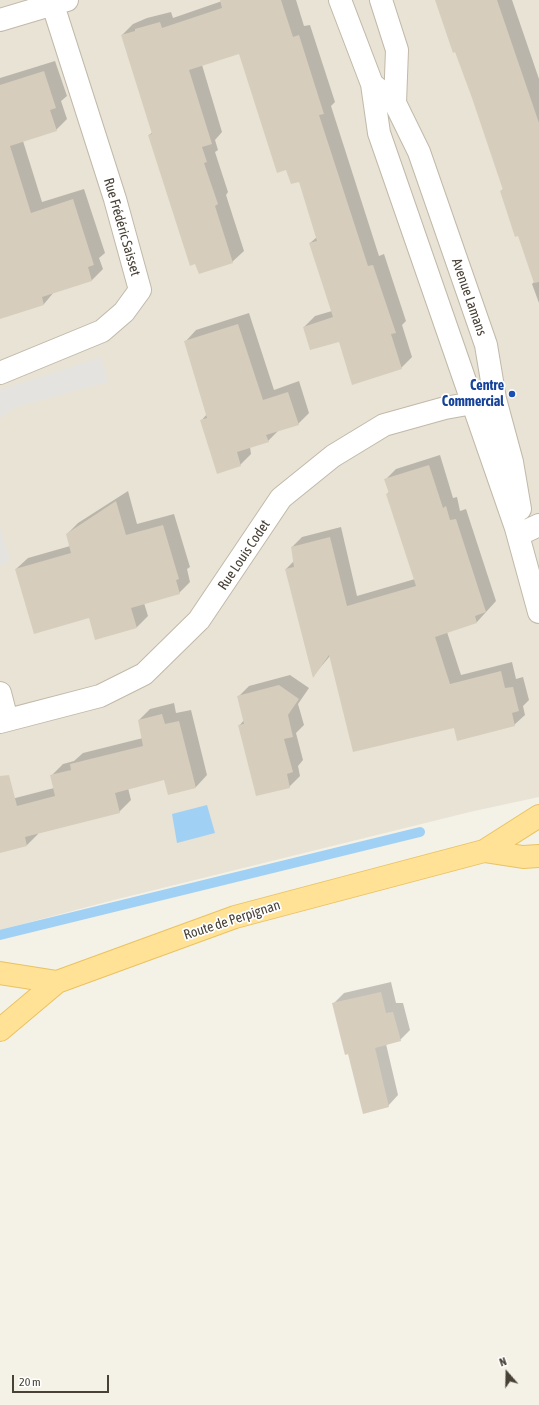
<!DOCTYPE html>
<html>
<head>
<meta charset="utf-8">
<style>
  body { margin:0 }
  #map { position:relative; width:539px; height:1405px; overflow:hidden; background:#f4f1e7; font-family:"Asap Condensed",sans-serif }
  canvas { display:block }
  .north { position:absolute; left:487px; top:1353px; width:40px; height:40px; -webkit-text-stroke:3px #fff; paint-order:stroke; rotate:340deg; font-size:11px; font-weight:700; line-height:16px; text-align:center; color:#484136 }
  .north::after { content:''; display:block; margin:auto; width:14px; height:18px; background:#484136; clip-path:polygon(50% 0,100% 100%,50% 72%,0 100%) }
  .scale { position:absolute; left:12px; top:1375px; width:97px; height:18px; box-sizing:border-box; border:2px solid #484136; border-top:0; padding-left:5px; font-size:12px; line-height:14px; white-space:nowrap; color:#484136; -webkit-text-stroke:3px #fff; paint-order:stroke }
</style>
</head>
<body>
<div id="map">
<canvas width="539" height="1405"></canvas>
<div class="north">N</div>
<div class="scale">20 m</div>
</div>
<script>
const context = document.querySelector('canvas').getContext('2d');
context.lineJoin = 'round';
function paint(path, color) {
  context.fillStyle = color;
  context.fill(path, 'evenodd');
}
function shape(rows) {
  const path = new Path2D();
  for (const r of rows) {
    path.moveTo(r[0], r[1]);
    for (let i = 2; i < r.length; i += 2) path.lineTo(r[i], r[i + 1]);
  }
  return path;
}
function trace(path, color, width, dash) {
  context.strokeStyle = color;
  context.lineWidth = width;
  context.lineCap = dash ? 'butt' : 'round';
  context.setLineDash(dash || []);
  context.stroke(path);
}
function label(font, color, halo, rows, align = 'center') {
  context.font = font + ' "Asap Condensed",sans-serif';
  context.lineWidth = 3.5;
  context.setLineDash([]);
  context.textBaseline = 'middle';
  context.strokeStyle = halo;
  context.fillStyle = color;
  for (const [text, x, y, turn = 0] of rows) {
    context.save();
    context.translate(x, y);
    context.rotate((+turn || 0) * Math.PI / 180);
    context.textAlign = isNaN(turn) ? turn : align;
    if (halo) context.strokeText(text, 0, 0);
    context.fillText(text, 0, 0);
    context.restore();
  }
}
paint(shape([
  [0,0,539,0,539,797,474,811,114,900,0,930]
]), '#e9e3d5');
paint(shape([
  [101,357,108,382,16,407,0,418,0,390],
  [0,527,10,560,0,566]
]), '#e5e3df');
paint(shape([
  [207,805,215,833,177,843,172,814]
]), '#a0d1f4');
paint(shape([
  [225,0,296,0,304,26,310,25,335,102,331,106,379,256,384,254,406,321,402,325,412,357,401,368,304,327,315,316,332,311,310,243,317,237,300,181,240,53,202,65,222,132,215,140,218,150,215,152,228,192,226,195,244,251,232,262,149,135,153,132,122,35,133,24,147,18,171,12,173,18],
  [439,0,512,0,539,79,539,303,532,284,535,281,519,235,501,191,504,188],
  [55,61,67,96,61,101,67,119,56,130,23,141,42,202,84,189,105,253,99,258,103,269,92,280,54,292,44,304,0,318,0,78],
  [249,313,274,390,299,381,309,413,298,424,279,430,268,441,250,447,251,454,240,465,201,421,207,414,185,342,196,330],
  [440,455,453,498,457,497,460,511,466,509,496,601,477,622,447,632,461,675,512,662,516,679,523,677,529,700,523,706,525,715,514,725,330,656,313,676,286,569,294,561,292,547,302,537,341,527,357,596,415,579,387,494,389,492,385,480,396,469],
  [128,491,137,524,174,514,190,567,187,569,190,582,179,593,144,603,148,616,137,627,90,617,16,569,28,558,70,546,67,534,78,523],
  [290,675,309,688,298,704,304,725,296,733,303,760,298,766,300,776,289,787,239,726,244,720,238,697,249,686],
  [174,703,176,713,191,710,207,775,196,787,169,794,165,779,128,788,131,800,119,812,38,832,38,834,27,845,0,852,0,802,54,788,51,776,63,764,74,761,83,753,143,738,139,720,150,709],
  [391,982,396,1003,403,1003,410,1030,400,1040,386,1044,398,1095,388,1106,349,1053,333,1004,344,993]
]), '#0003');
trace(shape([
  [0,935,420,832]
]), '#a0d1f4', 10);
paint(shape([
  [220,0,281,0,293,37,299,35,324,114,319,115,368,266,373,265,396,333,391,334,402,369,352,385,339,342,310,350,303,327,333,317,309,243,317,241,299,182,291,184,286,170,277,173,239,54,189,70,212,144,202,147,207,162,204,163,218,204,215,206,233,263,199,274,195,264,190,266,148,135,152,134,121,35,135,31,135,29,160,22,162,28,222,8],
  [435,0,497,0,539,123,539,282,534,283,518,236,515,237,500,191,503,190,472,98,455,52,453,53],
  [44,71,56,108,50,110,57,131,10,146,31,213,73,199,94,265,88,267,92,281,42,297,44,305,0,319,0,85],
  [238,324,263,400,288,392,299,425,266,435,269,442,237,452,241,466,217,474,200,420,207,418,184,341],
  [429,465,443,508,446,506,450,520,456,519,486,612,475,616,477,623,435,637,450,684,501,671,505,688,513,687,519,711,512,713,515,726,457,741,454,728,353,752,329,655,313,678,285,569,294,567,291,547,330,537,347,606,416,586,386,494,389,493,384,479],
  [116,501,126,535,163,525,179,579,176,580,180,594,131,608,137,628,95,640,89,618,34,634,15,569,71,553,66,534],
  [279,685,299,699,288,715,293,737,284,739,293,772,287,774,290,788,256,796,238,725,244,724,237,696],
  [162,714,165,724,179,721,196,788,168,795,164,780,115,793,120,813,25,837,27,846,0,853,0,776,9,775,17,806,55,796,50,775,71,770,70,764,143,746,138,720],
  [381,992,386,1013,393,1012,401,1041,375,1048,389,1107,363,1114,348,1054,345,1055,332,1003]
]), '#d7cdbc');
const minor = shape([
  [340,0,372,84,379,133,516,528,539,612],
  [381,0,397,50,395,103],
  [0,20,67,0],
  [372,84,395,103,419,152,486,345,495,399,512,462,520,509],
  [0,373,102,331,124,312,140,290,115,199,53,5],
  [518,535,539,525],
  [0,693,7,720],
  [0,722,100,696,144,674,199,620,281,498,333,456,384,425,445,408,495,399]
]);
const major = shape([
  [484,851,523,857,539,856],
  [0,973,57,982],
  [0,1030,57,982,235,917,484,851,539,816]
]);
trace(minor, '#c1b9a9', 24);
trace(major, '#eac260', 24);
trace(minor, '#fff', 22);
trace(major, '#ffe296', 22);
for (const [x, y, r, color] of [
  [512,394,4,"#1a4fb4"]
]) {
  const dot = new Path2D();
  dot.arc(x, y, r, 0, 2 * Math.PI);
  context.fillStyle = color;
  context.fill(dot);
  trace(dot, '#fff', 1.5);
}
label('14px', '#484136', '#fff', [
  ["Rue Frédéric Saisset",122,227,74],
  ["Avenue Lamans",469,297,71],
  ["Rue Louis Codet",244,555,-56],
  ["Route de Perpignan",232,920,-18]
]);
label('bold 14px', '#164399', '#fff', [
  ["Centre",504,386],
  ["Commercial",504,402]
], 'right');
</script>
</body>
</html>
